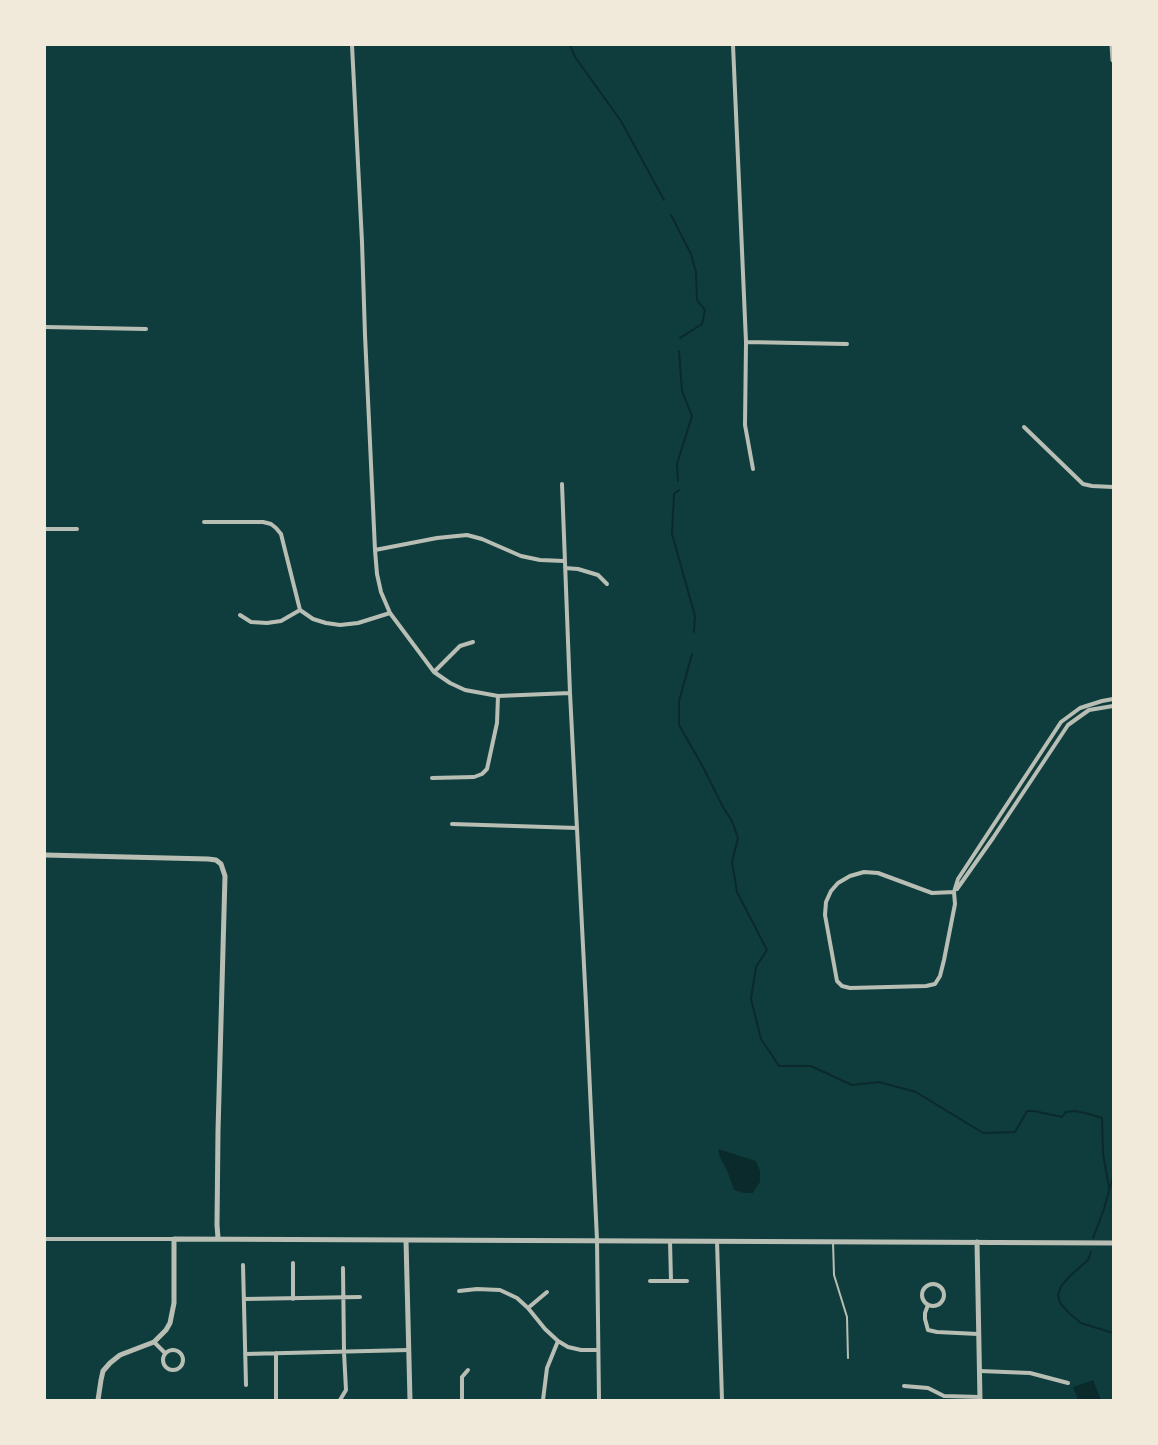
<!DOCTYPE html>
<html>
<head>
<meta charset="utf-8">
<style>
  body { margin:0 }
  #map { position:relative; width:1158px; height:1445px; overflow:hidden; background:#0f3d3e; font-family:"Sofia Sans Condensed",sans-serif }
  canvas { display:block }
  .frame { position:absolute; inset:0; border:46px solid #f1e9da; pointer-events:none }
</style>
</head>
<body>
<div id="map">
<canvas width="1158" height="1445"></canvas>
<div class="frame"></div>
</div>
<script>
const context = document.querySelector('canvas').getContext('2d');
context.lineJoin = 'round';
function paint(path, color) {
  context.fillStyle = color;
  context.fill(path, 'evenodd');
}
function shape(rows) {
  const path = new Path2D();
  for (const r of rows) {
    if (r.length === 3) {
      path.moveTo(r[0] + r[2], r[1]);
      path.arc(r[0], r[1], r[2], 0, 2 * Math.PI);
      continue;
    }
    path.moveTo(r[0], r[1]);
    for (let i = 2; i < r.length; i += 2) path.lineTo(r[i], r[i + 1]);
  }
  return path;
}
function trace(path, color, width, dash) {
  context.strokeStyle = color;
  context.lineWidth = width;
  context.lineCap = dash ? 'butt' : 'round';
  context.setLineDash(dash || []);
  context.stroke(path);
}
paint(shape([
  [718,1149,756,1161,760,1171,760,1182,753,1193,744,1193,734,1190,728,1173,720,1157],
  [1093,1380,1101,1400,1078,1400,1073,1387]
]), '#0a2a2b');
trace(shape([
  [570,45,575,57,621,121,664,200],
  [671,215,691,254,696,272,697,300,705,310,702,324,680,338],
  [678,481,677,464,692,416,682,391,679,351],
  [679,490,674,494,672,534,695,616,694,632],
  [692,654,679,701,679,725,703,767,723,807,732,821,738,838,732,862,737,892,767,950,756,967,751,999,761,1039,779,1066,811,1066,852,1085,879,1082,916,1092,983,1133,1015,1132,1027,1111,1034,1111,1062,1117,1066,1112,1075,1111,1089,1114,1102,1118,1103,1153,1109,1188],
  [1093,1238,1104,1209,1113,1176],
  [1091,1252,1088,1260,1071,1275,1061,1286,1058,1295,1060,1303,1069,1313,1081,1323,1113,1333]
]), '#0a2a2b', 2);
trace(shape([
  [833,1242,834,1275,847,1317,848,1358]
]), '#b8beb3', 2);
trace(shape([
  [352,45,362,242,365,335,375,550,377,574,381,592,390,613,434,672,450,683,465,690,498,696,570,693],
  [733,45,746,342,745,425,753,469],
  [45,327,146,329],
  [746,342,847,344],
  [1024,427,1083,484,1092,486,1113,487],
  [562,484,570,693,586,1004,597,1240,599,1400],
  [204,522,263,522,271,524,276,528,281,534,300,610],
  [45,529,77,529],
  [375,550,437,538,467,535,482,539,521,556,540,560,564,561],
  [565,568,578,569,598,575,607,584],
  [300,610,313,619,326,623,340,625,358,623,390,613],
  [240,615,251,622,267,623,281,621,300,610],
  [434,672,460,646,473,642],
  [432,778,474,777,482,774,487,769,497,723,498,696],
  [452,824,577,828],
  [957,889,993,838,1068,725,1089,710,1113,706],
  [954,892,932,893,878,873,864,872,850,876,838,883,831,891,826,902,825,915,837,981,842,986,850,988,926,986,935,984,940,976,944,960,955,904,954,892,958,879,1061,722,1080,708,1102,701,1113,699],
  [45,1239,174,1239],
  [717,1241,722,1400],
  [293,1263,293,1299],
  [243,1265,246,1385],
  [650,1281,671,1281,670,1241],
  [671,1281,687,1281],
  [933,1295,11],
  [459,1291,477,1289,500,1290,517,1298,528,1308,545,1329,558,1341,568,1347,581,1350,597,1350],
  [244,1299,360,1297],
  [928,1305,925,1313,925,1319,928,1330,937,1332,978,1334],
  [528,1308,547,1292],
  [154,1342,165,1353],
  [173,1360,10],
  [245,1354,409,1350],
  [980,1371,1030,1373,1068,1383],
  [904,1386,928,1388,944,1396,980,1397],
  [276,1400,276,1353],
  [340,1400,346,1390,344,1352,343,1268],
  [462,1400,462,1377,468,1370],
  [543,1400,547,1368,558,1341]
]), '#b8beb3', 4);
trace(shape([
  [1112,45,1113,60],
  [45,855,208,859,216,860,221,864,225,876,218,1131,217,1225,218,1238],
  [406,1240,410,1400],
  [977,1242,980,1400],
  [98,1400,101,1380,103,1371,110,1363,120,1355,154,1342,166,1330,170,1323,174,1303,174,1239,1113,1243]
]), '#b8beb3', 5);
</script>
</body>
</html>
